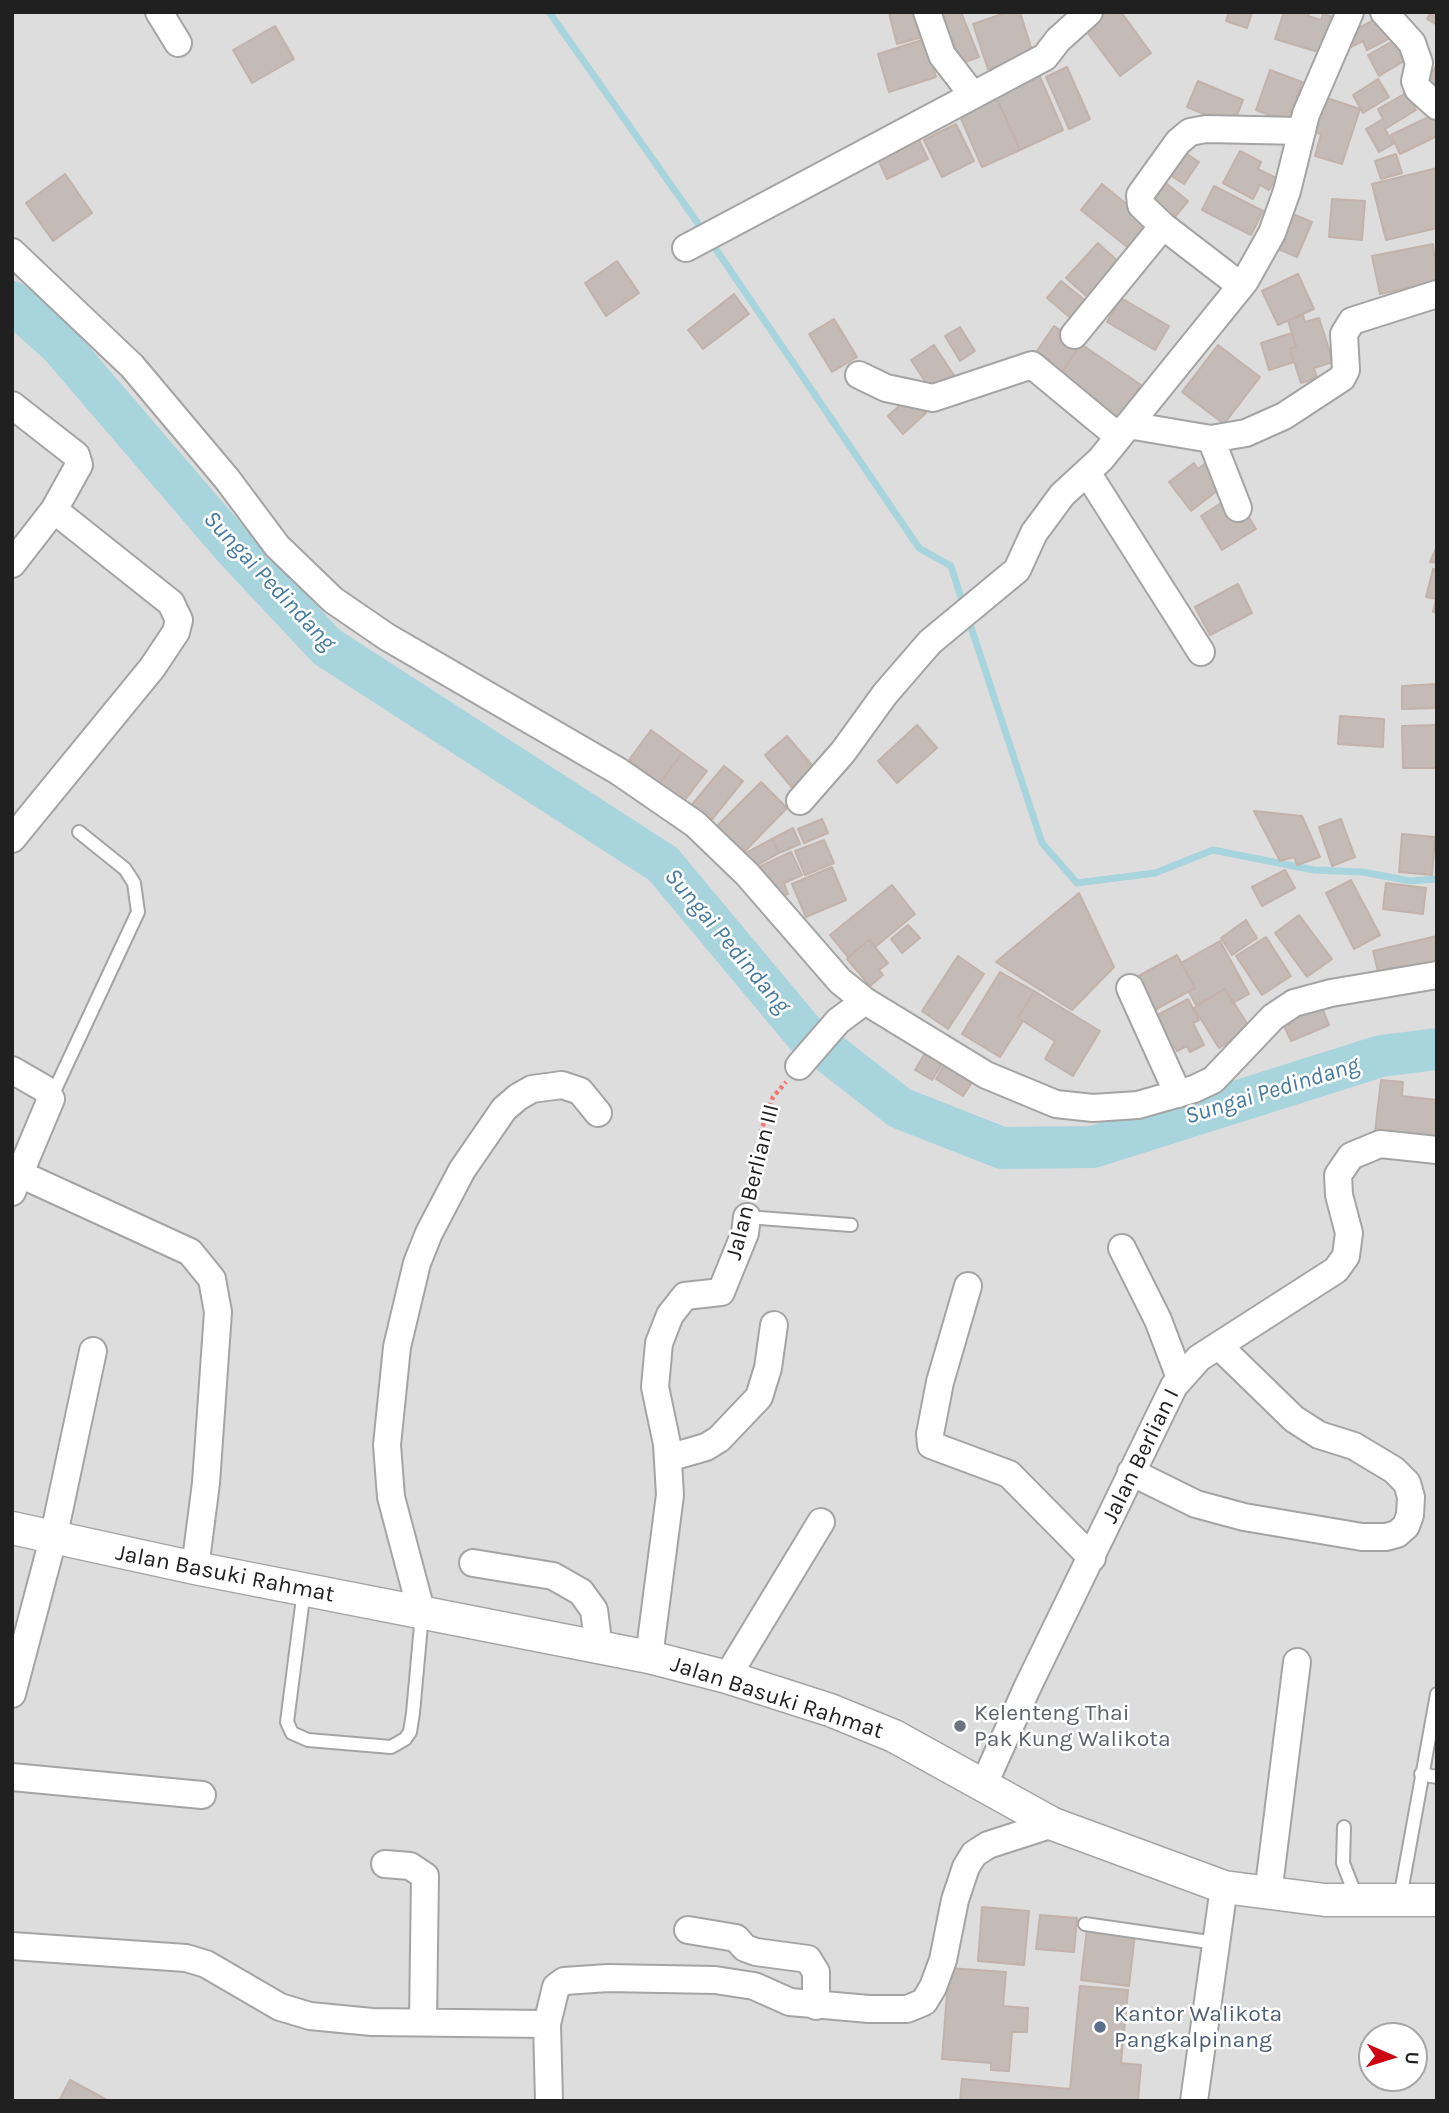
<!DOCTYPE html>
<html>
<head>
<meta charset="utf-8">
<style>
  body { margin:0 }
  #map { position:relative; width:1449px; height:2113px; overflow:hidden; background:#f0ece6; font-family:Karla,sans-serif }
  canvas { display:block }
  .frame { position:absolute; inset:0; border:14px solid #202020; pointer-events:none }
  .north { position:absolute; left:1358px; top:2022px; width:70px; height:70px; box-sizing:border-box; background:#fff; border:2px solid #a6a6a6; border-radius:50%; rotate:93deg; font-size:19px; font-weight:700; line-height:28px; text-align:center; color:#202020 }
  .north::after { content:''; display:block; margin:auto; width:24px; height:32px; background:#cc0414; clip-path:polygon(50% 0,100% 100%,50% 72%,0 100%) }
</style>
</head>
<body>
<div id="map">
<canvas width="1449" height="2113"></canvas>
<div class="frame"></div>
<div class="north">U</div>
</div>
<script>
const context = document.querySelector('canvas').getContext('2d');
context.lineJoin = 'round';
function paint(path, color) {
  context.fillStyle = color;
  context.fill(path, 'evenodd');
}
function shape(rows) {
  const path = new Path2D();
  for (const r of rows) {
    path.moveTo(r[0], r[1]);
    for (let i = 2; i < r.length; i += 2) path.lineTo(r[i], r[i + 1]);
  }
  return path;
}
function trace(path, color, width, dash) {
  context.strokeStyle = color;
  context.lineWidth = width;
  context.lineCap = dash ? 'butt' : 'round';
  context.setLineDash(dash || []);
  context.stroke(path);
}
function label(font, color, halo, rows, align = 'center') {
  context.font = font + ' Karla,sans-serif';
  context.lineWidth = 5;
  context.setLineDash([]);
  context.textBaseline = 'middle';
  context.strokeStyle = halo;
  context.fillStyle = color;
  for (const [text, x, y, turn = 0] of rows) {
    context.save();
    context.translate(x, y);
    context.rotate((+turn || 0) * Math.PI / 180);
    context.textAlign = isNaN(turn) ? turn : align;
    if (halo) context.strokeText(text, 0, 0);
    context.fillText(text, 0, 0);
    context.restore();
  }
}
paint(shape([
  [12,12,1437,12,1437,2101,12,2101],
  [1372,2036,1414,2036,1414,2078,1372,2078]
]), '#dedddd');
trace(shape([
  [549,12,704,232],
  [711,242,919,548,951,566,964,607],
  [968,618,1042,843,1077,883,1155,873,1213,850,1314,870,1363,872,1410,881,1437,879]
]), '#a8d5dd', 7);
trace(shape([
  [12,302,60,345,236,550,327,647,663,864,805,1034,900,1108,1002,1148,1093,1147,1381,1056,1437,1049]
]), '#a8d5dd', 42);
const building = shape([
  [920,12,926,36,897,44,889,13,920,12],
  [938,12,961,12,979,57,954,66,938,12],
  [1008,12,1020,12,1033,54,988,69,973,24,1008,12],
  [1106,12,1121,12,1151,53,1120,76,1084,28,1106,12],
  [1229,12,1252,12,1247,28,1226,21,1229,12],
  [1284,12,1309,12,1308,16,1321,20,1323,14,1336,18,1325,54,1275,39,1284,12],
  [1431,12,1437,12,1437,25,1427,19,1431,12],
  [1378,18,1388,39,1367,50,1363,41,1351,47,1345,35,1378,18],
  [275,26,294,59,252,83,233,50,275,26],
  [1398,38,1409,58,1379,76,1368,55,1398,38],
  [925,39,936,77,889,92,878,54,925,39],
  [1437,66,1437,92,1424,80,1437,66],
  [1067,67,1090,119,1069,129,1046,77,1067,67],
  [1037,70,1063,130,1020,150,993,90,1037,70],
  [1270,70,1302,82,1288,122,1256,110,1270,70],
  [1378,79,1389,97,1363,113,1353,95,1378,79],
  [1198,81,1243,100,1233,126,1187,107,1198,81],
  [993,90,1020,150,982,167,956,107,993,90],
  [1406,93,1416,110,1385,129,1393,144,1379,152,1366,129,1383,119,1378,109,1406,93],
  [1318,95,1360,109,1342,164,1315,156,1321,134,1307,130,1318,95],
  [1437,113,1437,136,1400,154,1391,135,1437,113],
  [956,124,974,161,942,177,924,140,956,124],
  [917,136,928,159,887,179,876,155,917,136],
  [1177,147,1199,162,1184,184,1162,170,1177,147],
  [1240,151,1261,162,1258,169,1276,178,1269,190,1260,185,1253,199,1223,183,1240,151],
  [1396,154,1402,173,1381,179,1375,161,1396,154],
  [1437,168,1437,228,1386,240,1372,184,1437,168],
  [65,174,92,213,53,241,26,203,65,174],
  [1161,179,1188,201,1170,223,1143,200,1161,179],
  [1102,184,1152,225,1131,250,1081,210,1102,184],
  [1214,186,1263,211,1251,235,1202,210,1214,186],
  [1332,199,1365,201,1362,240,1329,237,1332,199],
  [1288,212,1312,222,1297,257,1274,247,1288,212],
  [1098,243,1123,266,1092,301,1066,278,1098,243],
  [1433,244,1437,282,1380,294,1372,256,1433,244],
  [617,261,639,293,606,316,585,283,617,261],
  [1298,274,1314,309,1278,325,1262,291,1298,274],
  [1061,281,1087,302,1073,320,1047,298,1061,281],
  [734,294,749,314,703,349,688,330,734,294],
  [1121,298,1169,326,1155,350,1107,322,1121,298],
  [1303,315,1305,322,1319,318,1333,362,1314,368,1317,378,1301,383,1290,349,1296,347,1288,320,1303,315],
  [834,319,857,357,832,372,809,334,834,319],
  [1054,326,1081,344,1057,380,1030,361,1054,326],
  [960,327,975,351,960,361,945,336,960,327],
  [1292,333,1296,347,1290,349,1294,362,1269,370,1261,343,1292,333],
  [1081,344,1141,385,1117,421,1057,380,1081,344],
  [934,345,957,380,934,395,911,360,934,345],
  [1218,345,1260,377,1224,424,1182,392,1218,345],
  [910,396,926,413,903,434,888,416,910,396],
  [1208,461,1226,484,1191,511,1169,482,1194,463,1198,469,1208,461],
  [1221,503,1224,508,1244,509,1256,529,1222,550,1201,516,1221,503],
  [1437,546,1437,563,1430,562,1437,546],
  [1433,569,1437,570,1437,613,1433,612,1436,599,1426,597,1433,569],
  [1238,584,1252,613,1210,635,1195,607,1238,584],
  [1437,684,1437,708,1402,709,1402,686,1437,684],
  [1340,716,1384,719,1383,747,1338,744,1340,716],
  [917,725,937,748,897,783,878,761,917,725],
  [1437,725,1437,768,1403,768,1402,726,1437,725],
  [651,730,682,753,660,783,629,760,651,730],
  [787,736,817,771,794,790,765,755,787,736],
  [682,753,707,771,684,801,660,783,682,753],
  [724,766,743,781,709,823,690,807,724,766],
  [761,782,787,808,744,852,717,826,761,782],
  [1254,811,1302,816,1320,857,1297,865,1294,857,1280,861,1254,811],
  [822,819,828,833,804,843,798,829,822,819],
  [1341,819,1355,857,1332,866,1319,827,1341,819],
  [793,828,800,844,779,853,772,839,793,828],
  [1402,834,1435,837,1432,875,1399,872,1402,834],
  [772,839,779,853,754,867,746,853,772,839],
  [824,840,834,863,805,875,795,851,824,840],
  [791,852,802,875,784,883,788,894,774,900,759,867,791,852],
  [832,867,846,900,806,917,792,884,832,867],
  [1285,870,1295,888,1262,906,1252,887,1285,870],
  [1351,880,1380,935,1354,949,1326,893,1351,880],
  [1386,883,1426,888,1423,914,1383,909,1386,883],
  [892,885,915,914,875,947,869,940,848,957,830,935,892,885],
  [1079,893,1114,967,1072,1010,996,962,1079,893],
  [1299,915,1332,959,1307,977,1275,933,1299,915],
  [1246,920,1257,938,1232,955,1221,938,1246,920],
  [908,925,920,938,902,953,891,939,908,925],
  [1437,936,1437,967,1380,980,1373,951,1437,936],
  [1266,937,1291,976,1262,995,1236,956,1266,937],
  [869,940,888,963,879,970,883,975,870,986,847,959,869,940],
  [1220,941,1249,994,1233,1003,1225,989,1196,1005,1189,992,1195,988,1181,963,1220,941],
  [1177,955,1195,988,1151,1012,1133,979,1177,955],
  [958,956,984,974,948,1029,922,1011,958,956],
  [1000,972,1034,991,1018,1018,1023,1021,1000,1057,962,1034,1000,972],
  [1225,989,1250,1028,1219,1048,1194,1008,1225,989],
  [1034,991,1100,1031,1073,1076,1045,1059,1055,1041,1018,1018,1034,991],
  [1188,999,1199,1020,1193,1023,1204,1045,1190,1052,1187,1046,1177,1051,1175,1047,1169,1050,1152,1018,1188,999],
  [1320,1003,1329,1025,1291,1041,1281,1019,1320,1003],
  [927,1050,944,1061,932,1080,915,1070,927,1050],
  [948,1059,976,1076,963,1096,936,1079,948,1059],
  [1381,1080,1403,1082,1402,1096,1437,1100,1437,1139,1375,1132,1381,1080],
  [982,1907,1029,1911,1024,1965,978,1961,982,1907],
  [1040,1915,1077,1918,1074,1952,1036,1949,1040,1915],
  [1087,1928,1135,1934,1129,1986,1081,1980,1087,1928],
  [949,1968,1006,1972,1003,2006,1028,2008,1027,2032,1012,2032,1009,2071,991,2070,991,2063,942,2059,949,1968],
  [1080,1986,1128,1990,1121,2063,1141,2065,1138,2101,960,2101,962,2079,1070,2089,1080,1986],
  [70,2080,109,2101,59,2101,70,2080]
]);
paint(building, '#c5bbb6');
trace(building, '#c2b2a9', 2);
const service = shape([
  [51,1098,138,912,134,883,125,869,79,832],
  [747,1217,851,1225],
  [304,1590,287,1722,292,1733,308,1740,391,1747,405,1739,410,1732,413,1713,422,1614],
  [1421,1774,1437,1777],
  [1344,1827,1343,1863,1357,1899],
  [1400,1898,1437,1694],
  [1085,1924,1216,1943]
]);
const minor = shape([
  [159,12,178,43],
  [927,12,942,55,972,94],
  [1384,12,1412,43,1419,63,1415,81,1418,89,1437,106],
  [686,248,1045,57,1058,40,1089,12],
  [12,252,132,366,227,479,277,546,333,600,387,637,618,771,695,824,747,874,840,981,865,1001,986,1075,1056,1104,1093,1108,1138,1105,1194,1089,1213,1080,1273,1017,1294,1003,1331,993,1437,975],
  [1241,286,1163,226,1141,205,1140,195,1178,142,1190,132,1206,129,1302,131],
  [1074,335,1163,226],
  [859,375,886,388,933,398,1032,365,1119,437],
  [12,405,76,455,79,465,54,510,12,564],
  [1128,425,1211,439,1246,433,1284,416,1342,378,1346,370,1344,334,1352,321,1437,294],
  [1211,439,1238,508],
  [1088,474,1201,652],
  [800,801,843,752,885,694,930,642,1017,570,1034,533,1062,495,1101,459,1245,281,1272,233,1287,191,1306,114,1350,12],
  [12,839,152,668,176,632,179,620,171,603,54,510],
  [1130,988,1178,1094],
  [799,1066,838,1021,865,1001],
  [12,1070,45,1089,51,1099,12,1192],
  [20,1174,190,1252,212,1279,218,1312,206,1483,195,1568],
  [1122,1248,1158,1320,1180,1378],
  [968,1286,940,1382,930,1434,931,1445,1009,1474,1092,1558],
  [668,1458,706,1447,719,1439,759,1397,768,1368,774,1325],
  [1131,1472,1196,1504,1244,1517,1362,1537,1386,1537,1397,1534,1406,1526,1410,1515,1411,1497,1407,1483,1394,1470,1354,1446,1319,1435,1294,1419,1219,1346],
  [473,1563,553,1576,581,1592,594,1610,599,1648],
  [422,1614,391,1497,387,1445,397,1347,417,1263,429,1233,462,1170,504,1109,518,1097,532,1089,562,1085,580,1091,598,1113],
  [649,1657,670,1495,667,1444,655,1387,659,1343,670,1315,685,1296,721,1292,745,1233,747,1217],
  [727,1677,821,1522],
  [12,1694,53,1539,93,1351],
  [12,1777,202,1795],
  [984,1784,1028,1686,1174,1386,1199,1358,1336,1270,1346,1256,1349,1233,1339,1195,1338,1175,1351,1156,1380,1144,1437,1150],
  [385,1864,410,1866,425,1876,423,2022],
  [1268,1894,1297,1662],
  [688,1930,736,1938,745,1948,756,1952,808,1959,816,1972,816,2006],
  [12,1946,186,1958,206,1964,280,2007,310,2016,372,2022,547,2024],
  [549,2101,547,2024,556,1987,564,1981,608,1978,715,1980,754,1986,790,2002,869,2009,907,2009,924,2002,933,1987,943,1960,955,1900,966,1867,974,1854,988,1845,1053,1824],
  [1194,2101,1224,1887]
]);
const tertiary = shape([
  [12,1528,195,1568,649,1657,727,1677,830,1710,894,1736,1053,1824,1224,1887,1325,1900,1437,1900]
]);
trace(service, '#a4a4a4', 16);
trace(minor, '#a4a4a4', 30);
trace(tertiary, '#a4a4a4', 35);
trace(shape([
  [750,1195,761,1131,773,1097,786,1082]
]), '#f77370', 4.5, [3.5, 3.5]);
trace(service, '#fff', 12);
trace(minor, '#fff', 26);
trace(tertiary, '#fff', 32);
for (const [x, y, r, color] of [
  [960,1726,7,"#6b7280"],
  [1100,2027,7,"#5c6f8a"]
]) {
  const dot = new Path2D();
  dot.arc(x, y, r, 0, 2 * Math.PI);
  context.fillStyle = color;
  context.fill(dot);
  trace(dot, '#fff', 2.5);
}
label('23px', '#202020', '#fff', [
  ["Jalan Berlian III",753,1182,-76],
  ["Jalan Berlian I",1141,1456,-64],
  ["Jalan Basuki Rahmat",225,1574,11],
  ["Jalan Basuki Rahmat",777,1698,18]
]);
label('23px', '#5b616d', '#fff', [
  ["Kelenteng Thai",974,1713],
  ["Pak Kung Walikota",974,1739]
], 'left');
label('23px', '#4e5e75', '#fff', [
  ["Kantor Walikota",1114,2014],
  ["Pangkalpinang",1114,2040]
], 'left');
label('italic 24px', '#477a9e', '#fff', [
  ["Sungai Pedindang",269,581,47],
  ["Sungai Pedindang",727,941,50],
  ["Sungai Pedindang",1272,1091,-17]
]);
</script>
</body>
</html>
